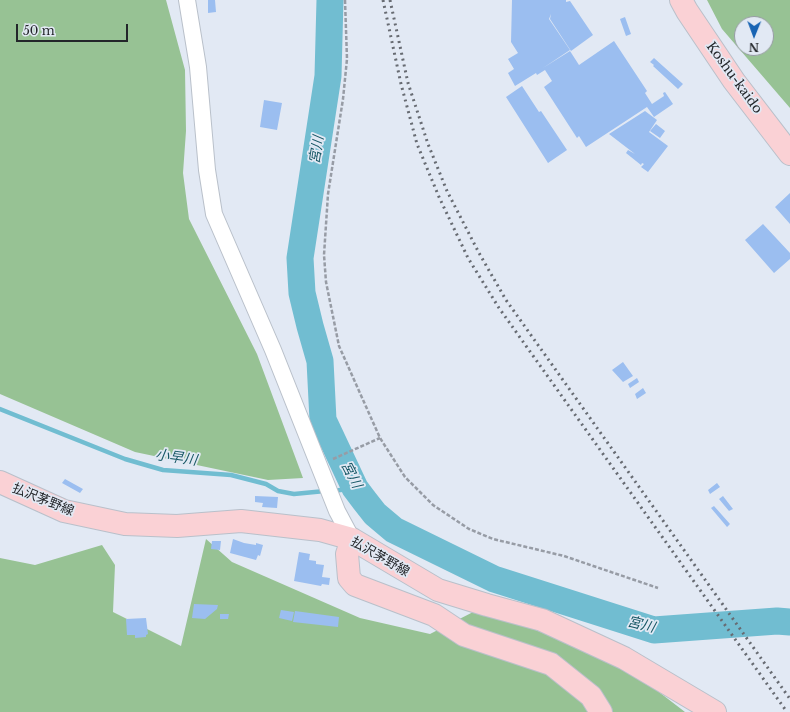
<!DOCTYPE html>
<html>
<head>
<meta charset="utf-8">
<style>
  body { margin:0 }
  #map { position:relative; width:790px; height:712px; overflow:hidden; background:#e2e9f4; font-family:"Libre Baskerville",serif }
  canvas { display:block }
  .north { position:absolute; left:734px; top:16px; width:40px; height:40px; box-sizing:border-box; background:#e2e9f4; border:1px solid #969ba3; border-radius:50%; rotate:181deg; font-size:11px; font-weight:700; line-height:16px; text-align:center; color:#23262a }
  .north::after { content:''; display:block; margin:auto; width:14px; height:18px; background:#1964b3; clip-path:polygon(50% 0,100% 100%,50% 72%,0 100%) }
  .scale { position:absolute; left:16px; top:24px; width:112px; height:18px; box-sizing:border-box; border:2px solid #23262a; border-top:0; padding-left:5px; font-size:12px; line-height:14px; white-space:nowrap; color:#23262a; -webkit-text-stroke:3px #e2e9f4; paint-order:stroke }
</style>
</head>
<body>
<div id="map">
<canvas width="790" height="712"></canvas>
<div class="north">N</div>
<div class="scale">50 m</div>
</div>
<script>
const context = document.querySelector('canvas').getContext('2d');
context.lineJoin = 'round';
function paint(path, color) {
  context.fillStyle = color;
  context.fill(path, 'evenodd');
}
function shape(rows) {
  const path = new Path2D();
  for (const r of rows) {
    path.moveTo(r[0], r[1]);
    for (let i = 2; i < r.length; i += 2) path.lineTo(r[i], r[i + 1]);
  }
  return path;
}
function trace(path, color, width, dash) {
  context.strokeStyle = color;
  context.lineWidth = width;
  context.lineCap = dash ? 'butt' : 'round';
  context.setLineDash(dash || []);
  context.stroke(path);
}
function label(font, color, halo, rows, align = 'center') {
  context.font = font + ' "Libre Baskerville","Noto Sans JP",serif';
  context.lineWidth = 3.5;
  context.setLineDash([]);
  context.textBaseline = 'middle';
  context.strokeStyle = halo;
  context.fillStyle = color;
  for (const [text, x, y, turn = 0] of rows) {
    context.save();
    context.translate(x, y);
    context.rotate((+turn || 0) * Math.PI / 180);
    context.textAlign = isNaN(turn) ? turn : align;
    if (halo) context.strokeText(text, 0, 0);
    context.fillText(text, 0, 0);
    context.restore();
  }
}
paint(shape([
  [0,0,166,0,185,70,186,131,183,173,189,219,257,354,303,478,268,480,135,452,0,394],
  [707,0,790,0,790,108,722,29],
  [742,24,766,24,766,48,742,48],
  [206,539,232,562,360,618,430,634,481,608,625,666,685,712,0,712,0,558,35,565,102,545,115,565,113,612,181,646]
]), '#97c294');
trace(shape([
  [0,409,125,459,163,470,231,475,266,484,278,491,294,494,325,491],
  [333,491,355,488]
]), '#71bdd1', 4.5);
trace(shape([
  [330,0,328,76,300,258,302,293,310,326,320,361,323,420,355,488,364,500,375,514,394,530,494,579,654,630,777,621,790,622]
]), '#71bdd1', 27);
paint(shape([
  [208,0,215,0,216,12,208,13],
  [512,0,566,0,566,2,570,1,593,35,571,51,550,19,551,14,549,19,570,50,543,68,570,51,579,65,614,41,647,91,645,93,652,104,664,96,663,93,665,92,673,104,654,117,647,107,586,147,579,136,577,138,544,87,552,81,545,70,537,75,536,73,515,86,508,73,514,69,508,59,518,53,511,42],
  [625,17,631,34,626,36,620,19],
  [654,58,683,84,678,89,653,66,654,65,650,62],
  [522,86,539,112,541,111,567,150,548,163,506,97],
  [264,100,282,103,277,130,260,127],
  [645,111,657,120,649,132,668,146,648,172,641,167,644,164,642,163,641,165,626,153,628,150,635,154,609,134],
  [656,124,665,131,660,138,650,131],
  [790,193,790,224,775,207],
  [763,224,790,253,790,259,774,273,745,240],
  [623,362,633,376,623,382,612,370],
  [637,378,639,382,630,388,628,384],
  [643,388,646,393,637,399,635,394],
  [65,479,83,489,80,493,62,483],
  [717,483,720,487,710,494,708,490],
  [255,496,278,497,277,508,262,507,263,503,255,502],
  [723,496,733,509,729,511,719,499],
  [714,506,730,524,727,527,711,508],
  [233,539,244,543,256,545,256,543,263,545,260,556,258,555,256,560,230,553],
  [212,541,221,541,220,550,211,549],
  [299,552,310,554,309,560,316,561,316,564,324,565,322,577,330,578,329,585,322,584,321,586,294,581],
  [194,604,218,605,217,609,205,619,192,618],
  [281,610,294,612,292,621,279,618],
  [295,611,339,617,338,627,293,622],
  [220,614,229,614,228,619,220,619],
  [146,618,148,634,146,635,146,637,135,638,135,635,127,635,126,619]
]), '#9bbef0');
const street = shape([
  [187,0,198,67,207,170,214,214,273,350,337,511,352,539]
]);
const secondary = shape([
  [681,0,687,11,734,81,790,154],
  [0,482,64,511,125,524,177,526,241,521,320,530,352,539,438,590,487,605,542,620,624,658,715,712],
  [352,539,347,554,349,578,355,585,434,615,464,635,551,664,591,696,601,712]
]);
trace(street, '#b9c0ca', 18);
trace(secondary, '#b9c0ca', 24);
trace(shape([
  [345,0,347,59,343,99,328,194,324,255,326,282,339,346,380,438,405,477,433,505,469,529,493,539,564,556,658,588],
  [333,459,380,438]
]), '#979ca5', 2.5, [4, 2]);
trace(street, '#fff', 16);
trace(secondary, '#fad1d5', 22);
trace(shape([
  [383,0,401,84,417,144,439,197,468,258,499,308,787,712],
  [390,0,408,83,428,144,447,191,479,253,506,300,790,699]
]), '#676b72', 3, [2, 4]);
label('13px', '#23262a', '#e2e9f4', [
  ["Koshu-kaido",734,78,54],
  ["払沢茅野線",43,500,22],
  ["払沢茅野線",380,557,30]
]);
label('italic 14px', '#175765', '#e2e9f4', [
  ["宮川",317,150,-81],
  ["小早川",176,458,8],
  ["宮川",351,475,63],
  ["宮川",641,625,14]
]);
</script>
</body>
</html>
